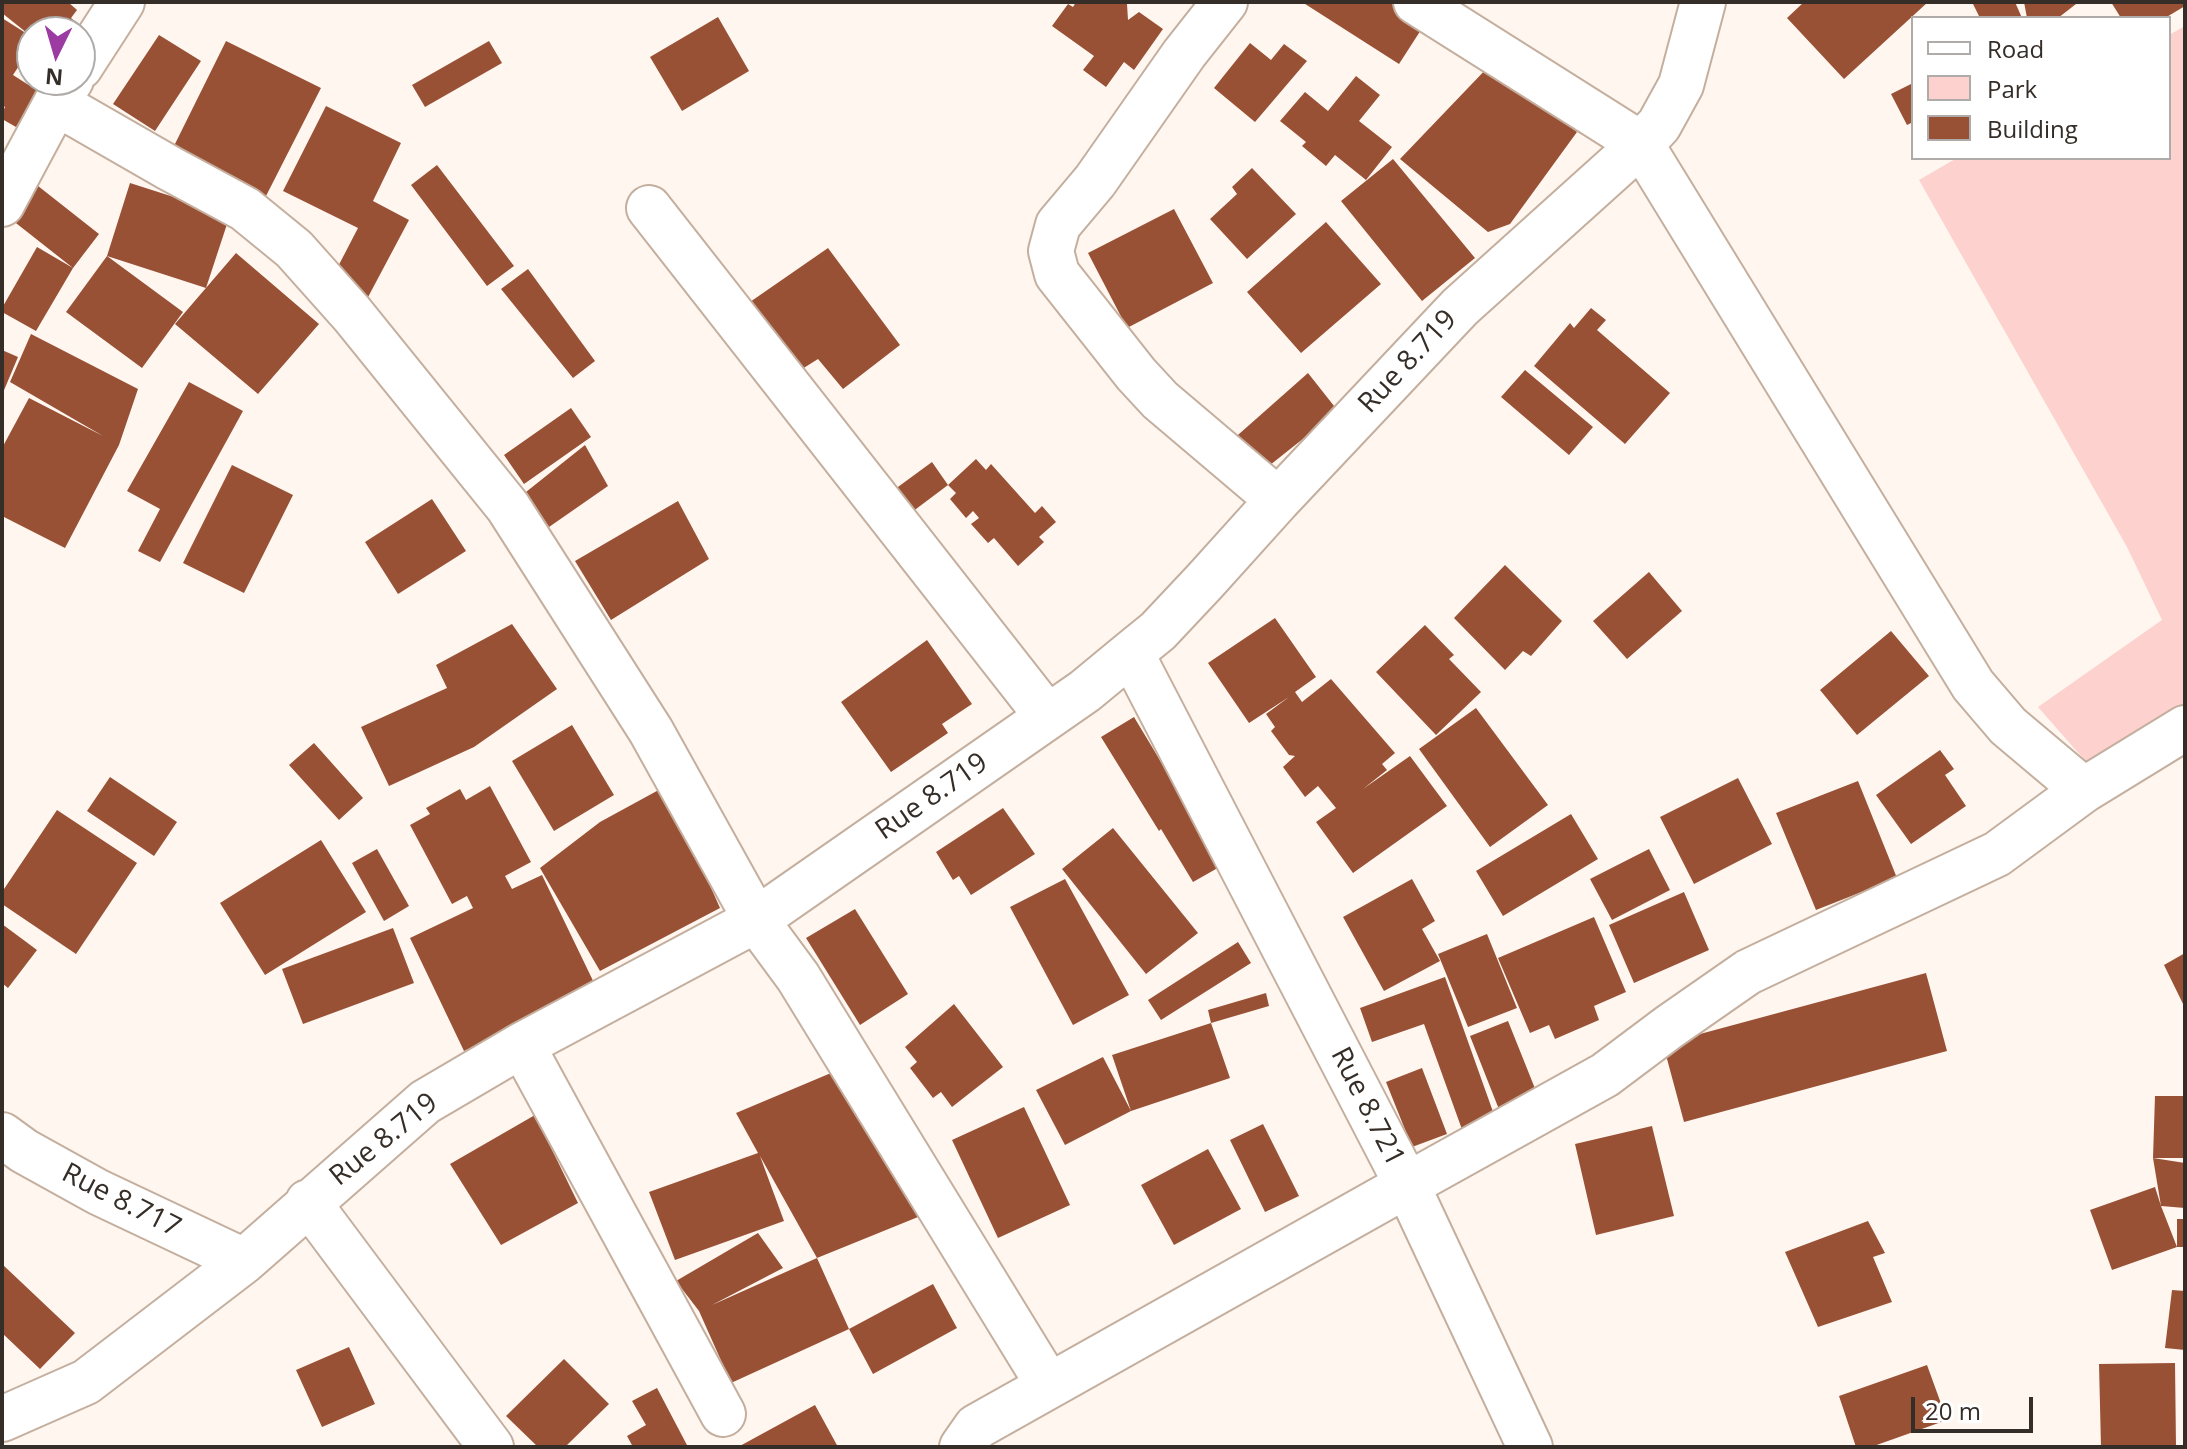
<!DOCTYPE html>
<html>
<head>
<meta charset="utf-8">
<style>
  body { margin:0 }
  #map { position:relative; width:2187px; height:1449px; overflow:hidden; background:#fef6ef; font-family:"Open Sans",sans-serif }
  canvas { display:block }
  .frame { position:absolute; inset:0; border:4px solid #352d27; pointer-events:none }
  .legend { position:absolute; left:1911px; top:16px; width:260px; height:144px; box-sizing:border-box; background:#fff; border:2px solid #aeaba9; margin:0; padding:10px 14px; list-style:none; font-size:24px; color:#352d27 }
  .legend li { display:flex; align-items:center; gap:16px; height:40px }
  .legend b { width:40px; border:2px solid #aeaba9 }
  .north { position:absolute; left:16px; top:16px; width:80px; height:80px; box-sizing:border-box; background:#fff; border:2px solid #aeaba9; border-radius:50%; rotate:185deg; font-size:22px; font-weight:700; line-height:32px; text-align:center; color:#352d27 }
  .north::after { content:''; display:block; margin:auto; width:28px; height:36px; background:#9c3ba1; clip-path:polygon(50% 0,100% 100%,50% 72%,0 100%) }
  .scale { position:absolute; left:1911px; top:1397px; width:122px; height:36px; box-sizing:border-box; border:4px solid #352d27; border-top:0; padding-left:10px; font-size:24px; line-height:28px; white-space:nowrap; color:#352d27; -webkit-text-stroke:6px #fff; paint-order:stroke }
</style>
</head>
<body>
<div id="map">
<canvas width="2187" height="1449"></canvas>
<div class="frame"></div>
<ul class="legend">
<li><b style="height:10px;background:#fff"></b>Road</li>
<li><b style="height:22px;background:#fcd1ce"></b>Park</li>
<li><b style="height:22px;background:#995136"></b>Building</li>
</ul>
<div class="north">N</div>
<div class="scale">20 m</div>
</div>
<script>
const context = document.querySelector('canvas').getContext('2d');
context.lineJoin = 'round';
function paint(path, color) {
  context.fillStyle = color;
  context.fill(path, 'evenodd');
}
function shape(rows) {
  const path = new Path2D();
  for (const r of rows) {
    path.moveTo(r[0], r[1]);
    for (let i = 2; i < r.length; i += 2) path.lineTo(r[i], r[i + 1]);
  }
  return path;
}
function trace(path, color, width, dash) {
  context.strokeStyle = color;
  context.lineWidth = width;
  context.lineCap = dash ? 'butt' : 'round';
  context.setLineDash(dash || []);
  context.stroke(path);
}
function label(font, color, halo, rows, align = 'center') {
  context.font = font + ' "Open Sans",sans-serif';
  context.lineWidth = 8;
  context.setLineDash([]);
  context.textBaseline = 'middle';
  context.strokeStyle = halo;
  context.fillStyle = color;
  for (const [text, x, y, turn = 0] of rows) {
    context.save();
    context.translate(x, y);
    context.rotate((+turn || 0) * Math.PI / 180);
    context.textAlign = isNaN(turn) ? turn : align;
    if (halo) context.strokeText(text, 0, 0);
    context.fillText(text, 0, 0);
    context.restore();
  }
}
paint(shape([
  [2185,26,2185,709,2088,764,2038,707,2162,620,2127,547,1919,180,1957,158,2169,158,2169,35]
]), '#fcd1ce');
paint(shape([
  [2,2,68,2,77,10,71,18,83,28,79,32,32,32,32,46,13,75,38,91,16,127,2,119,2,113,5,107,2,105,2,18,32,37,2,13],
  [1076,2,1124,2,1127,4,1128,20,1139,12,1163,29,1134,70,1124,62,1106,87,1083,70,1094,56,1052,26,1068,4,1073,7],
  [1302,2,1401,2,1428,19,1399,64],
  [1804,2,1928,2,1844,79,1787,18],
  [1972,2,2015,2,2022,18,1980,18],
  [2024,2,2075,2,2076,4,2058,18,2027,18],
  [2111,2,2185,2,2185,6,2165,18,2121,18],
  [718,17,749,71,682,111,650,57],
  [159,35,201,61,155,131,113,104],
  [226,41,321,88,266,196,172,150],
  [489,41,502,63,425,107,412,85],
  [1250,43,1271,60,1284,44,1307,61,1255,122,1214,88],
  [1490,65,1577,132,1510,224,1488,232,1400,159],
  [1356,76,1380,95,1359,121,1392,147,1366,180,1335,155,1326,166,1302,146,1306,142,1280,121,1305,92,1328,111],
  [1913,83,1913,122,1907,125,1891,94],
  [326,106,401,143,373,201,409,220,367,299,331,280,358,228,283,191],
  [1393,159,1475,258,1422,301,1341,201],
  [437,165,514,266,487,286,411,185],
  [1252,168,1296,214,1247,259,1210,219,1237,194,1232,187],
  [33,182,99,234,73,268,7,216],
  [130,183,230,215,206,288,107,256],
  [1174,209,1213,283,1127,328,1088,253],
  [1326,222,1381,284,1301,353,1247,292],
  [37,247,73,268,36,331,2,312,2,308],
  [828,248,900,345,843,389,818,359,783,381,737,311],
  [236,253,319,324,258,394,175,324],
  [107,256,183,312,142,368,66,312],
  [528,269,595,361,573,378,501,289],
  [1591,308,1606,320,1597,330,1670,393,1625,444,1534,366,1570,323,1574,328],
  [31,334,138,389,119,445,65,548,2,516,2,448,29,398,103,436,10,382],
  [2,350,18,357,2,395],
  [1525,370,1593,427,1569,455,1501,397],
  [1308,373,1338,411,1260,473,1230,442],
  [189,382,243,411,160,562,138,551,160,509,127,491],
  [571,408,591,437,524,484,504,455],
  [585,445,608,486,549,527,526,492],
  [976,459,986,470,991,464,1035,513,1042,506,1056,522,1039,537,1044,542,1018,566,994,538,988,543,971,524,979,518,973,511,966,518,950,499,956,493,948,485],
  [932,462,948,485,904,518,887,495],
  [232,465,293,495,244,593,183,563],
  [432,499,466,551,398,594,365,542],
  [678,501,709,559,611,620,575,561],
  [1505,565,1562,621,1531,656,1523,651,1505,670,1454,618],
  [1649,572,1682,611,1627,659,1593,621],
  [1275,618,1316,677,1295,692,1302,702,1331,679,1395,753,1382,764,1387,770,1363,789,1410,756,1447,806,1353,873,1316,822,1336,808,1318,786,1305,797,1283,767,1295,756,1289,755,1271,731,1275,727,1266,714,1289,697,1249,723,1208,663],
  [512,624,557,689,474,747,389,786,361,727,447,688,436,665],
  [1425,625,1454,655,1449,659,1481,692,1436,735,1376,672],
  [1891,631,1929,676,1857,735,1820,690],
  [927,640,972,704,942,724,948,733,891,772,841,702],
  [1476,708,1548,805,1490,847,1419,749],
  [1134,717,1223,865,1193,882,1161,829,1159,831,1101,737],
  [572,725,614,795,554,831,512,761],
  [314,743,363,798,339,820,289,765],
  [1940,750,1954,769,1945,775,1966,806,1911,844,1876,795],
  [110,777,177,822,154,856,87,811],
  [1738,778,1772,844,1694,884,1660,817],
  [1858,781,1897,878,1816,910,1776,813],
  [490,786,531,862,505,876,512,889,542,875,597,989,464,1051,410,938,473,908,467,896,452,904,410,825,430,814,426,808,460,789,466,800],
  [666,786,720,908,600,971,540,868,600,822],
  [1003,808,1035,854,971,895,959,876,953,880,936,852],
  [57,810,137,863,76,954,2,904,2,892],
  [1571,814,1598,859,1503,916,1476,871],
  [1113,828,1198,933,1146,974,1062,869],
  [321,840,366,912,265,975,220,903],
  [377,849,409,906,384,921,352,863],
  [1649,849,1670,890,1612,920,1590,879],
  [1065,879,1129,995,1073,1025,1010,907],
  [1412,879,1435,921,1422,929,1440,961,1384,991,1343,917],
  [1684,892,1709,950,1634,983,1609,925],
  [855,909,908,994,860,1025,806,938],
  [1594,917,1626,992,1594,1006,1599,1020,1555,1039,1549,1025,1530,1033,1498,958],
  [2,924,37,950,8,988,2,983],
  [393,928,414,983,303,1024,282,969],
  [1487,934,1517,1008,1468,1027,1438,954],
  [1238,942,1251,963,1161,1020,1148,1000],
  [2185,953,2185,1008,2164,965],
  [1926,973,1947,1051,1684,1122,1663,1044],
  [1445,977,1497,1123,1464,1135,1424,1024,1372,1042,1360,1008],
  [1266,993,1269,1006,1211,1023,1208,1010],
  [954,1004,1003,1067,952,1107,941,1092,933,1098,910,1068,917,1062,905,1047],
  [1508,1021,1542,1106,1504,1122,1470,1036],
  [1211,1023,1230,1078,1131,1111,1112,1055],
  [1103,1057,1131,1111,1065,1145,1036,1090],
  [1422,1068,1447,1134,1412,1147,1386,1082],
  [831,1073,918,1217,817,1258,849,1329,933,1284,957,1328,873,1374,849,1329,731,1383,699,1311,676,1281,758,1233,783,1268,712,1305,817,1258,760,1156,784,1221,675,1260,649,1192,758,1153,736,1113],
  [2155,1096,2185,1096,2185,1158,2153,1158],
  [1024,1107,1070,1205,998,1238,952,1140],
  [535,1115,578,1203,501,1245,450,1164],
  [1263,1124,1299,1196,1265,1212,1230,1140],
  [1652,1126,1674,1216,1596,1235,1575,1144],
  [1208,1149,1241,1209,1174,1245,1141,1185],
  [2153,1158,2185,1163,2185,1208,2161,1206,2177,1247,2177,1219,2185,1219,2185,1247,2177,1247,2112,1270,2090,1210,2155,1187,2161,1206],
  [1868,1221,1885,1253,1873,1257,1892,1302,1818,1327,1785,1252],
  [2,1264,75,1333,40,1369,2,1333],
  [2172,1290,2185,1291,2185,1350,2165,1348],
  [349,1347,375,1404,322,1427,296,1370],
  [564,1359,609,1404,565,1447,538,1447,506,1416],
  [2175,1363,2176,1447,2101,1447,2099,1364],
  [1927,1365,1947,1420,1871,1447,1856,1447,1839,1396],
  [657,1388,688,1447,633,1447,627,1436,646,1425,632,1401],
  [815,1405,838,1447,738,1447]
]), '#995136');
const minor = shape([
  [1225,2,1184,54,1095,181,1058,225,1051,251,1057,274,1136,374,1160,400,1278,500],
  [1416,2,1641,144,1973,685,2008,726,2084,790],
  [80,67,122,2],
  [56,103,169,168,245,209,294,249,352,314,508,507,651,731,756,920,798,977,1049,1386],
  [2,204,56,103,71,80],
  [649,208,1047,716],
  [522,1045,723,1414],
  [2,1135,24,1151,98,1192,244,1261],
  [308,1202,491,1447],
  [2,1419,86,1382,244,1261,425,1102,522,1045,756,920,1085,691,1131,653,1158,631,1205,581,1278,500,1460,307,1641,144,1659,125,1681,85,1703,2],
  [962,1447,976,1427,1407,1185,1131,653],
  [1530,1447,1407,1185,1605,1075,1669,1027,1748,972,1997,854,2084,790,2185,728]
]);
trace(minor, '#c4af9f', 48);
trace(minor, '#fff', 44);
label('28px', '#352d27', '#fff', [
  ["Rue 8.719",1408,362,-47],
  ["Rue 8.719",932,797,-35],
  ["Rue 8.721",1367,1107,63],
  ["Rue 8.719",384,1140,-39],
  ["Rue 8.717",121,1201,27]
]);
</script>
</body>
</html>
